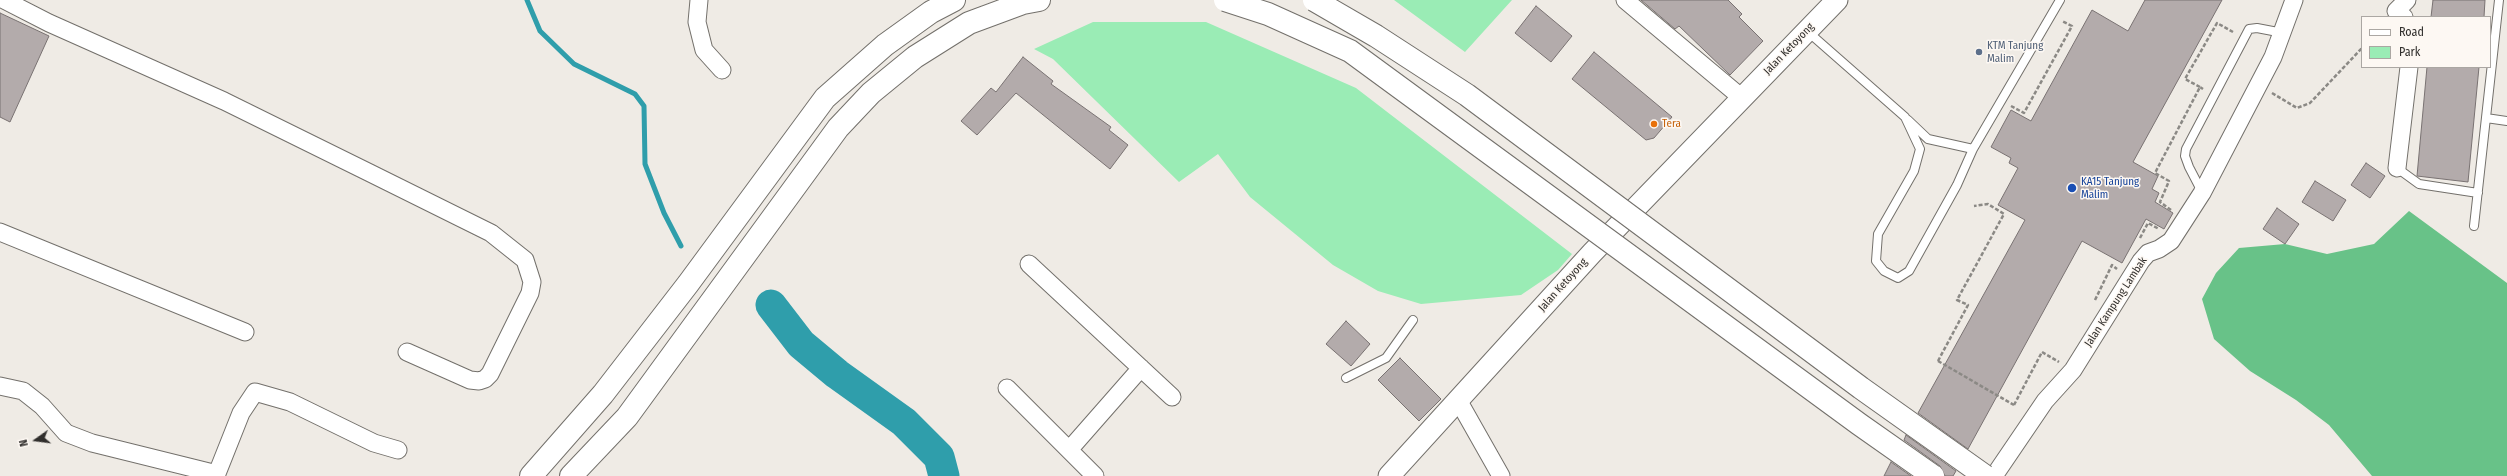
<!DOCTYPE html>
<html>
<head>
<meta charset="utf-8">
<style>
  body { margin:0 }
  #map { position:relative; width:2507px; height:476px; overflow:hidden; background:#efebe5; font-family:"Fira Sans Condensed",sans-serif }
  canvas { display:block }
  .legend { position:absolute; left:2361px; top:16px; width:130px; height:52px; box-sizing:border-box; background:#fdf8f3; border:1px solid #aba7a3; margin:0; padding:5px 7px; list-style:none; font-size:12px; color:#302e2c }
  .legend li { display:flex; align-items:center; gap:8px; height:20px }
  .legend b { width:20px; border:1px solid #aba7a3 }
  .north { position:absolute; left:16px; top:420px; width:40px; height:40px; -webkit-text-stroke:3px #fdf8f3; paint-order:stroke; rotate:256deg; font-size:11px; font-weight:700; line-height:16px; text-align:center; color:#302e2c }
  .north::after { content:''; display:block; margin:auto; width:14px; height:18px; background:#302e2c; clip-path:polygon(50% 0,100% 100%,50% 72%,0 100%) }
</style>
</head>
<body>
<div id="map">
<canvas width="2507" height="476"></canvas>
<ul class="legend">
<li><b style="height:5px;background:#fff"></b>Road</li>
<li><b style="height:11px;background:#9aecb5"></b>Park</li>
</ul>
<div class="north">N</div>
</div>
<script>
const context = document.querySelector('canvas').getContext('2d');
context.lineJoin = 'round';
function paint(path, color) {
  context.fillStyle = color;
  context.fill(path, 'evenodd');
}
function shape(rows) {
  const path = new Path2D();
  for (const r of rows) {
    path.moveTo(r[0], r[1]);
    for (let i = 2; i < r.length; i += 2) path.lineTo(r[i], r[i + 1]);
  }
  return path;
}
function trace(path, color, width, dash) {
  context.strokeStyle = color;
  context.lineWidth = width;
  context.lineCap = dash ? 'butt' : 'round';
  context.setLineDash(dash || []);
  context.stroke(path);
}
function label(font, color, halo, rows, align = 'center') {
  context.font = font + ' "Fira Sans Condensed",sans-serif';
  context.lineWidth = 3;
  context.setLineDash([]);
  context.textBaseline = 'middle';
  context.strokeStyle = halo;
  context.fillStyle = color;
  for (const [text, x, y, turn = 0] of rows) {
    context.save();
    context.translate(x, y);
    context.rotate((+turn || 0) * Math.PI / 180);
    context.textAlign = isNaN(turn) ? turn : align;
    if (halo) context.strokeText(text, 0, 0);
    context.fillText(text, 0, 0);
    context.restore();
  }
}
paint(shape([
  [1394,0,1512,0,1465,52],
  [1093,22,1206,22,1356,88,1572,254,1558,270,1521,295,1421,304,1378,291,1333,265,1250,197,1218,154,1179,182,1053,59,1034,49]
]), '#9aecb5');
paint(shape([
  [2409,211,2507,283,2507,476,2372,476,2329,425,2296,400,2250,371,2214,339,2202,299,2216,273,2239,248,2285,244,2327,254,2374,244]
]), '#68c288');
trace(shape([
  [527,0,540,31,574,64,635,94,644,106,645,164,664,213,681,246]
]), '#2f9eab', 5);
trace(shape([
  [771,305,801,344,837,374,904,422,939,457,944,476]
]), '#2f9eab', 31);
const building = shape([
  [1641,0,1728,0,1742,14,1739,17,1763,41,1730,75,1679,26,1675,29,1641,0],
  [2145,0,2222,0,2133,162,2158,176,2152,189,2159,193,2155,202,2173,213,2164,229,2146,219,2122,263,2082,241,1968,449,1918,413,2025,220,1998,205,2018,168,2009,163,2011,158,1991,147,2011,110,2031,121,2092,10,2128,31,2145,0],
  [2433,0,2485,0,2484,17,2431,17,2433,0],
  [1536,6,1572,36,1551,62,1515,33,1536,6],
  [0,13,49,36,10,122,0,117,0,13],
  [1594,52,1672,117,1654,138,1646,140,1572,79,1594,52],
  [1023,57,1053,81,1051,84,1111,127,1109,130,1128,145,1110,169,1016,93,977,135,961,121,991,88,996,92,1023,57],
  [2427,67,2479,67,2468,182,2417,176,2427,67],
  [2366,163,2385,176,2370,198,2351,185,2366,163],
  [2315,181,2346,200,2333,221,2302,202,2315,181],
  [2277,208,2299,224,2285,244,2263,229,2277,208],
  [1346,321,1370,344,1351,366,1326,344,1346,321],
  [1400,358,1441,399,1419,421,1378,380,1400,358],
  [1906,435,1956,471,1953,476,1945,476,1940,466,1904,440,1906,435],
  [1891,462,1911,476,1884,476,1891,462]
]);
paint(building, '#b3abab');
trace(building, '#797272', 1);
const service = shape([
  [1807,31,1905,117,1920,149,1914,171,1878,234,1876,261,1884,271,1898,278,1909,271,1957,185,1973,149,2060,0],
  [2486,118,2507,121],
  [1908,120,1928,139,1973,149],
  [2397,168,2419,184,2478,193],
  [2202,192,2189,167,2185,156,2186,149,2249,29,2257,28,2283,33],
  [2474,226,2499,0],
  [1346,378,1386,358,1413,320]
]);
const minor = shape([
  [4,0,49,23,224,101,370,173,491,233,525,260,532,282,530,293,490,374,485,379,479,381,470,380,407,352],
  [699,0,697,22,704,50,722,70],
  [1625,0,1742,98],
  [2404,17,2396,11,2407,0],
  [2397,168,2409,67],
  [0,232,245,332],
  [1029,264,1172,397],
  [0,386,23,391,42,406,66,433,92,443,217,474],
  [1007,388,1095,476],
  [1458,400,1501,476],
  [1069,450,1141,368],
  [216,476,241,413,255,392,290,402,374,443,398,450],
  [1994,476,2045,401,2073,370,2141,261,2148,253,2159,249,2171,241,2202,193,2273,57,2294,0]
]);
const tertiary = shape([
  [1389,476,1592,253,1837,0]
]);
const secondary = shape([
  [531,476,603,394,688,284,825,98,885,45,931,12,954,0],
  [571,476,627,417,838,128,871,93,915,57,969,23,1023,3,1039,0]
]);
trace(service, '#73706b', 10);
trace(minor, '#73706b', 19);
trace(tertiary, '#73706b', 23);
trace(secondary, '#73706b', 24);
trace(shape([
  [2200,87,2185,79,2217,23,2233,32],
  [2272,93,2297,108,2310,103,2362,48],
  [2011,106,2024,113,2072,26,2062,21],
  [2171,210,2160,202,2169,181,2155,173,2200,87,2203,89],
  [2140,238,2148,223,2159,229],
  [2095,300,2112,265,2117,269],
  [1938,361,1968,305,1957,300,2004,214,1988,204,1974,206],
  [2014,405,2042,352,2059,362]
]), '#8b8985', 2.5, [4, 2]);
trace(service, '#fff', 8);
trace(minor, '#fff', 17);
trace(tertiary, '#fff', 21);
trace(secondary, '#fff', 22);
const secondaryBridge = shape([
  [1225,0,1268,14,1350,51,1859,424,1933,476],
  [1314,0,1376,36,1467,95,1861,388,1985,476]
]);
trace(secondaryBridge, '#73706b', 24, []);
trace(shape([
  [1938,361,2014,405]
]), '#8b8985', 2.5, [4, 2]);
trace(secondaryBridge, '#fff', 22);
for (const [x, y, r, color] of [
  [1979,52,4,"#5c6f8a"],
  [1654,124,4,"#e8710a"],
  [2072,188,5,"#1a4fb4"]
]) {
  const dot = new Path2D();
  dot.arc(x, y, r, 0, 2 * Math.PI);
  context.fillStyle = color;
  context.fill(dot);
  trace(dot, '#fdf8f3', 1.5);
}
label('11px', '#4e5e75', '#fdf8f3', [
  ["KTM Tanjung",1987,46],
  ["Malim",1987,59]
], 'left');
label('11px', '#302e2c', '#fdf8f3', [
  ["Jalan Ketoyong",1789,49,-46],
  ["Jalan Ketoyong",1563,285,-48],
  ["Jalan Kampung Lambak",2116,302,-57]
]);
label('11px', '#c56008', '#fdf8f3', [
  ["Tera",1662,124]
], 'left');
label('11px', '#164399', '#fdf8f3', [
  ["KA15 Tanjung",2081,182],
  ["Malim",2081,195]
], 'left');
</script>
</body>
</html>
